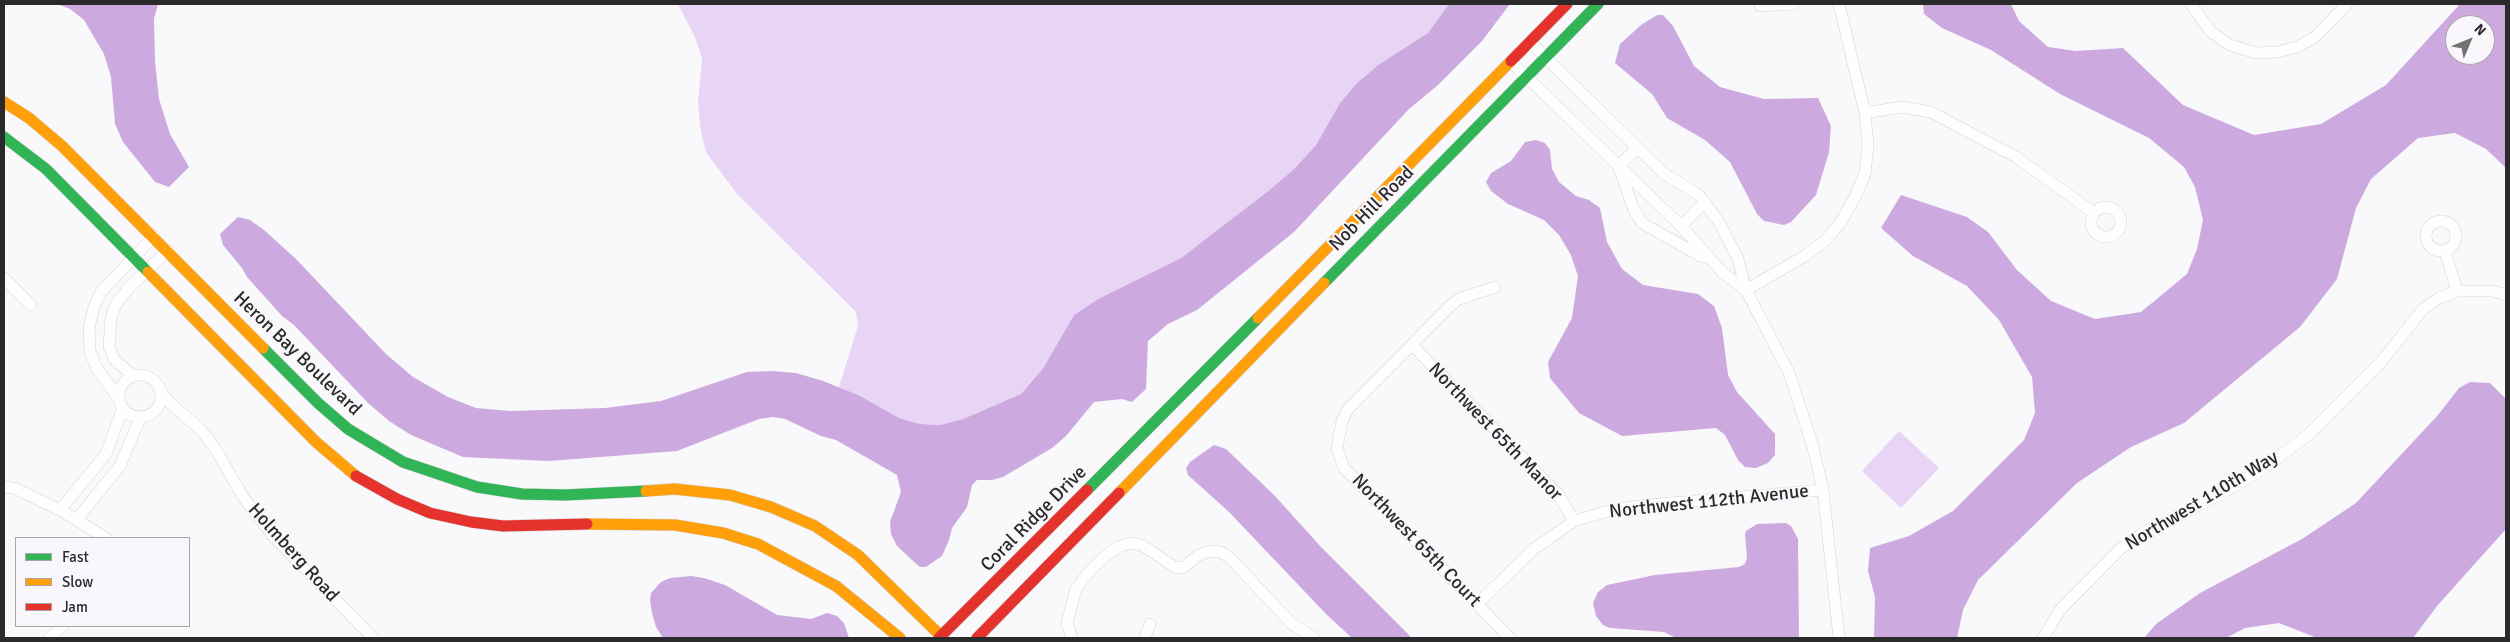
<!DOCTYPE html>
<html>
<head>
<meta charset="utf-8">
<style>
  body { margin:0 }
  #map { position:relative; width:2510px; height:642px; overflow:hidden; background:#f9f8fa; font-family:Signika,sans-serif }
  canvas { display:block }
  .frame { position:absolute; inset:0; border:5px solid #2b2a2b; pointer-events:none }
  .legend { position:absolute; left:15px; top:537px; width:175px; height:90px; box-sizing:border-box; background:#f9f7fb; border:1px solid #a7a5a8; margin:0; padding:6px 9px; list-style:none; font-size:15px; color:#2b2a2b }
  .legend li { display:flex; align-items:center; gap:10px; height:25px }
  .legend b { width:25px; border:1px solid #a7a5a8 }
  .north { position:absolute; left:2445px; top:15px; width:50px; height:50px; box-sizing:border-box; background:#f9f7fb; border:1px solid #a7a5a8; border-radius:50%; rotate:45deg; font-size:14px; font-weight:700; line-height:20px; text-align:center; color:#2b2a2b }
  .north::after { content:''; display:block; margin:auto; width:18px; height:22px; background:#737273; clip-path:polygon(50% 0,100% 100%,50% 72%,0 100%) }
</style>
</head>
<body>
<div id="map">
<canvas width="2510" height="642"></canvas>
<div class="frame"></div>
<ul class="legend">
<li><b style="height:6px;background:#30b455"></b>Fast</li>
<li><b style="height:6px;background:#ff9f0a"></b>Slow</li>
<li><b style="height:6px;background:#e5322d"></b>Jam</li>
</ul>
<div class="north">N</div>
</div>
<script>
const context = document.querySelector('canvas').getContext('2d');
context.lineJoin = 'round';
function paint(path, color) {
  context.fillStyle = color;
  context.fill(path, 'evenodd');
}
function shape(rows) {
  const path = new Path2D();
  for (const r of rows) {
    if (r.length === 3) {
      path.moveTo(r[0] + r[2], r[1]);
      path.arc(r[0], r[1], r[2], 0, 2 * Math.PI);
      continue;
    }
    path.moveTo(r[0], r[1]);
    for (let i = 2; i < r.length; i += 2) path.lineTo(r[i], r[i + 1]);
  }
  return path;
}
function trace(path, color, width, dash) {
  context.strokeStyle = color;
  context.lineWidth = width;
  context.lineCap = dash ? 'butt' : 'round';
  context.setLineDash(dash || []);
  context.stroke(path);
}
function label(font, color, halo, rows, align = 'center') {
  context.font = font + ' Signika,sans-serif';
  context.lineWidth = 4;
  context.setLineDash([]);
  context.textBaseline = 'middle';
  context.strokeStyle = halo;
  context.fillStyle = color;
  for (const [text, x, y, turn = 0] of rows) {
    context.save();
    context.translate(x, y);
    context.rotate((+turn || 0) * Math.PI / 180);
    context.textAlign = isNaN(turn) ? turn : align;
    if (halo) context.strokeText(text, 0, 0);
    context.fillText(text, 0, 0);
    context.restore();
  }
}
paint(shape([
  [678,4,1449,4,1428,33,1378,65,1356,84,1340,103,1316,145,1294,169,1272,188,1181,258,1098,299,1074,315,1043,367,1021,394,963,419,940,425,920,424,899,418,839,387,858,326,856,312,737,194,706,152,701,132,698,103,702,58,695,37],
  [1899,431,1939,468,1901,508,1862,471]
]), '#e8d4f5');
paint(shape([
  [57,4,158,4,154,19,155,61,159,99,170,134,189,167,169,187,155,182,123,142,115,124,111,77,104,54,84,20,70,9],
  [1449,4,1510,4,1482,41,1438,85,1409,109,1294,232,1197,310,1168,324,1148,341,1146,389,1132,402,1122,399,1094,402,1066,436,1052,448,1003,477,992,480,977,480,972,485,967,507,952,528,949,540,942,556,926,567,920,567,912,560,897,546,891,534,890,522,901,492,897,475,836,440,821,436,785,419,773,417,759,419,677,451,549,461,463,457,411,435,389,421,368,403,294,325,282,316,247,277,242,268,223,245,220,234,238,217,250,220,264,230,296,259,386,354,413,377,448,397,476,408,510,411,605,408,661,401,747,372,772,371,796,373,823,381,858,395,899,418,920,424,940,425,963,419,1021,394,1043,368,1074,315,1098,299,1181,258,1272,188,1294,169,1316,145,1340,103,1356,84,1378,65,1428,33],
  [1923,4,2011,4,2019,21,2048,47,2076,51,2123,48,2183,105,2254,135,2321,124,2386,85,2460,4,2506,4,2506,168,2486,149,2455,133,2418,138,2371,179,2356,208,2337,279,2300,327,2184,423,2131,447,2077,483,1978,580,1963,610,1957,638,1874,638,1875,597,1868,571,1870,548,1909,536,1953,511,2024,440,2035,413,2032,377,1999,320,1967,286,1913,256,1881,228,1901,195,1967,217,1988,232,2017,270,2051,301,2095,319,2141,312,2187,274,2197,249,2203,220,2195,187,2184,167,2149,138,2060,94,1991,50,1942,28,1924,14],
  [2455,25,2485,25,2485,55,2455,55],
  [1657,15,1663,15,1673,26,1694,66,1720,87,1764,99,1818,98,1831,126,1829,152,1816,195,1791,222,1784,225,1764,221,1757,214,1730,162,1705,140,1667,118,1652,94,1615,63,1620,44,1641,25],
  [1536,140,1545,143,1550,150,1552,169,1559,182,1576,196,1589,200,1600,208,1607,242,1622,269,1643,285,1698,294,1714,306,1722,328,1728,375,1737,392,1775,434,1775,455,1768,463,1756,468,1745,467,1738,460,1725,435,1716,428,1622,436,1579,413,1550,378,1548,362,1572,318,1578,276,1571,255,1559,235,1544,220,1508,204,1491,191,1486,182,1491,173,1511,161,1525,142],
  [2470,382,2490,383,2506,399,2506,529,2437,606,2413,638,2317,638,2279,623,2245,628,2226,638,2144,638,2156,624,2200,593,2302,539,2356,503,2438,415,2459,388],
  [1214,445,1226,449,1275,496,1321,547,1412,638,1352,638,1327,615,1229,512,1188,475,1186,468,1190,462],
  [1786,523,1791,526,1798,539,1799,638,1676,638,1664,632,1610,628,1603,625,1596,616,1593,603,1598,592,1607,585,1655,575,1739,567,1745,564,1747,558,1745,535,1746,531,1757,524],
  [691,576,704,578,725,585,777,615,811,619,827,613,837,616,844,623,849,638,663,638,656,627,652,613,650,600,651,593,661,582,670,578]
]), '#ccaae0');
const street = shape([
  [2191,4,2211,32,2230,45,2256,53,2278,52,2297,47,2315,37,2347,4],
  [1760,6,1793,4],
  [1530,42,1663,173,1699,195,1719,222,1738,259,1746,290,1789,373,1813,447,1823,490,1839,638],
  [1510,61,1681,226,1722,272,1746,290],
  [1865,113,1902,107,1931,112,2016,157,2094,213],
  [1619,166,1636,149],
  [1619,168,1634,210,1642,223,1702,257],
  [2106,222,15],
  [2441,236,15],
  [1681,226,1705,202],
  [2445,251,2457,291],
  [4,278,31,305],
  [1495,287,1459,299,1450,306,1348,409,1342,421,1337,448,1344,468,1510,638],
  [1746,290,1803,257,1825,241,1841,222,1855,197,1865,174,1868,145,1865,113,1839,4],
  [1412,345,1558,494,1574,521],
  [140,396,21],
  [133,376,114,359,109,346,111,318,116,304,128,289,168,250],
  [159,389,169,402,201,430,215,448,243,497,272,535,373,638],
  [119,399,96,367,90,351,89,327,94,307,101,292,154,236],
  [4,487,14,488,60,510,106,538],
  [60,510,106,454,123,408],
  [77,519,120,466,141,416],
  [1477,604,1534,549,1574,521,1612,510,1648,505,1823,490],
  [49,638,63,626],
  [1072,638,1067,623,1076,589,1088,573,1103,558,1118,547,1130,543,1142,545,1176,568,1184,567,1200,554,1213,551,1221,552,1230,558,1292,624,1314,638],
  [1145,638,1150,624],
  [2043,638,2060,610,2119,550,2143,533,2223,493,2267,466,2308,435,2381,362,2424,308,2439,298,2457,291,2493,291,2506,295]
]);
const fast = shape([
  [4,137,46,169,148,272],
  [1324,283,1598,4],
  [263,348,318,403,348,429,403,462,477,487,522,494,565,495,646,491],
  [1087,490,1258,318]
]);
const slow = shape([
  [4,102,29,118,62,146,263,348],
  [148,272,316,442,356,476],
  [1258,318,1511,61],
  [646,491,675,489,730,495,771,507,815,526,858,555,943,638],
  [1119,493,1324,283],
  [587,524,675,525,723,533,758,544,836,586,900,638]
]);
const jam = shape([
  [1511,61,1567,4],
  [356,476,397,499,430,513,471,522,503,526,587,524],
  [939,638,1087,490],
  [977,638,1119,493]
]);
trace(street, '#d3d2d3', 12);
trace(fast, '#d3d2d3', 12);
trace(slow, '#d3d2d3', 12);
trace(jam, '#d3d2d3', 12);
trace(street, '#fefefe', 11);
trace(fast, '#30b455', 11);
trace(slow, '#ff9f0a', 11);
trace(jam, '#e5322d', 11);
label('19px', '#2b2a2b', '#f9f7fb', [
  ["Nob Hill Road",1372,209,-45],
  ["Heron Bay Boulevard",297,354,44],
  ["Northwest 65th Manor",1495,432,46],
  ["Northwest 110th Way",2202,501,-31],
  ["Northwest 112th Avenue",1709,502,-6],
  ["Coral Ridge Drive",1034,519,-45],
  ["Northwest 65th Court",1416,541,46],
  ["Holmberg Road",293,553,48]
]);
</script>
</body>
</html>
